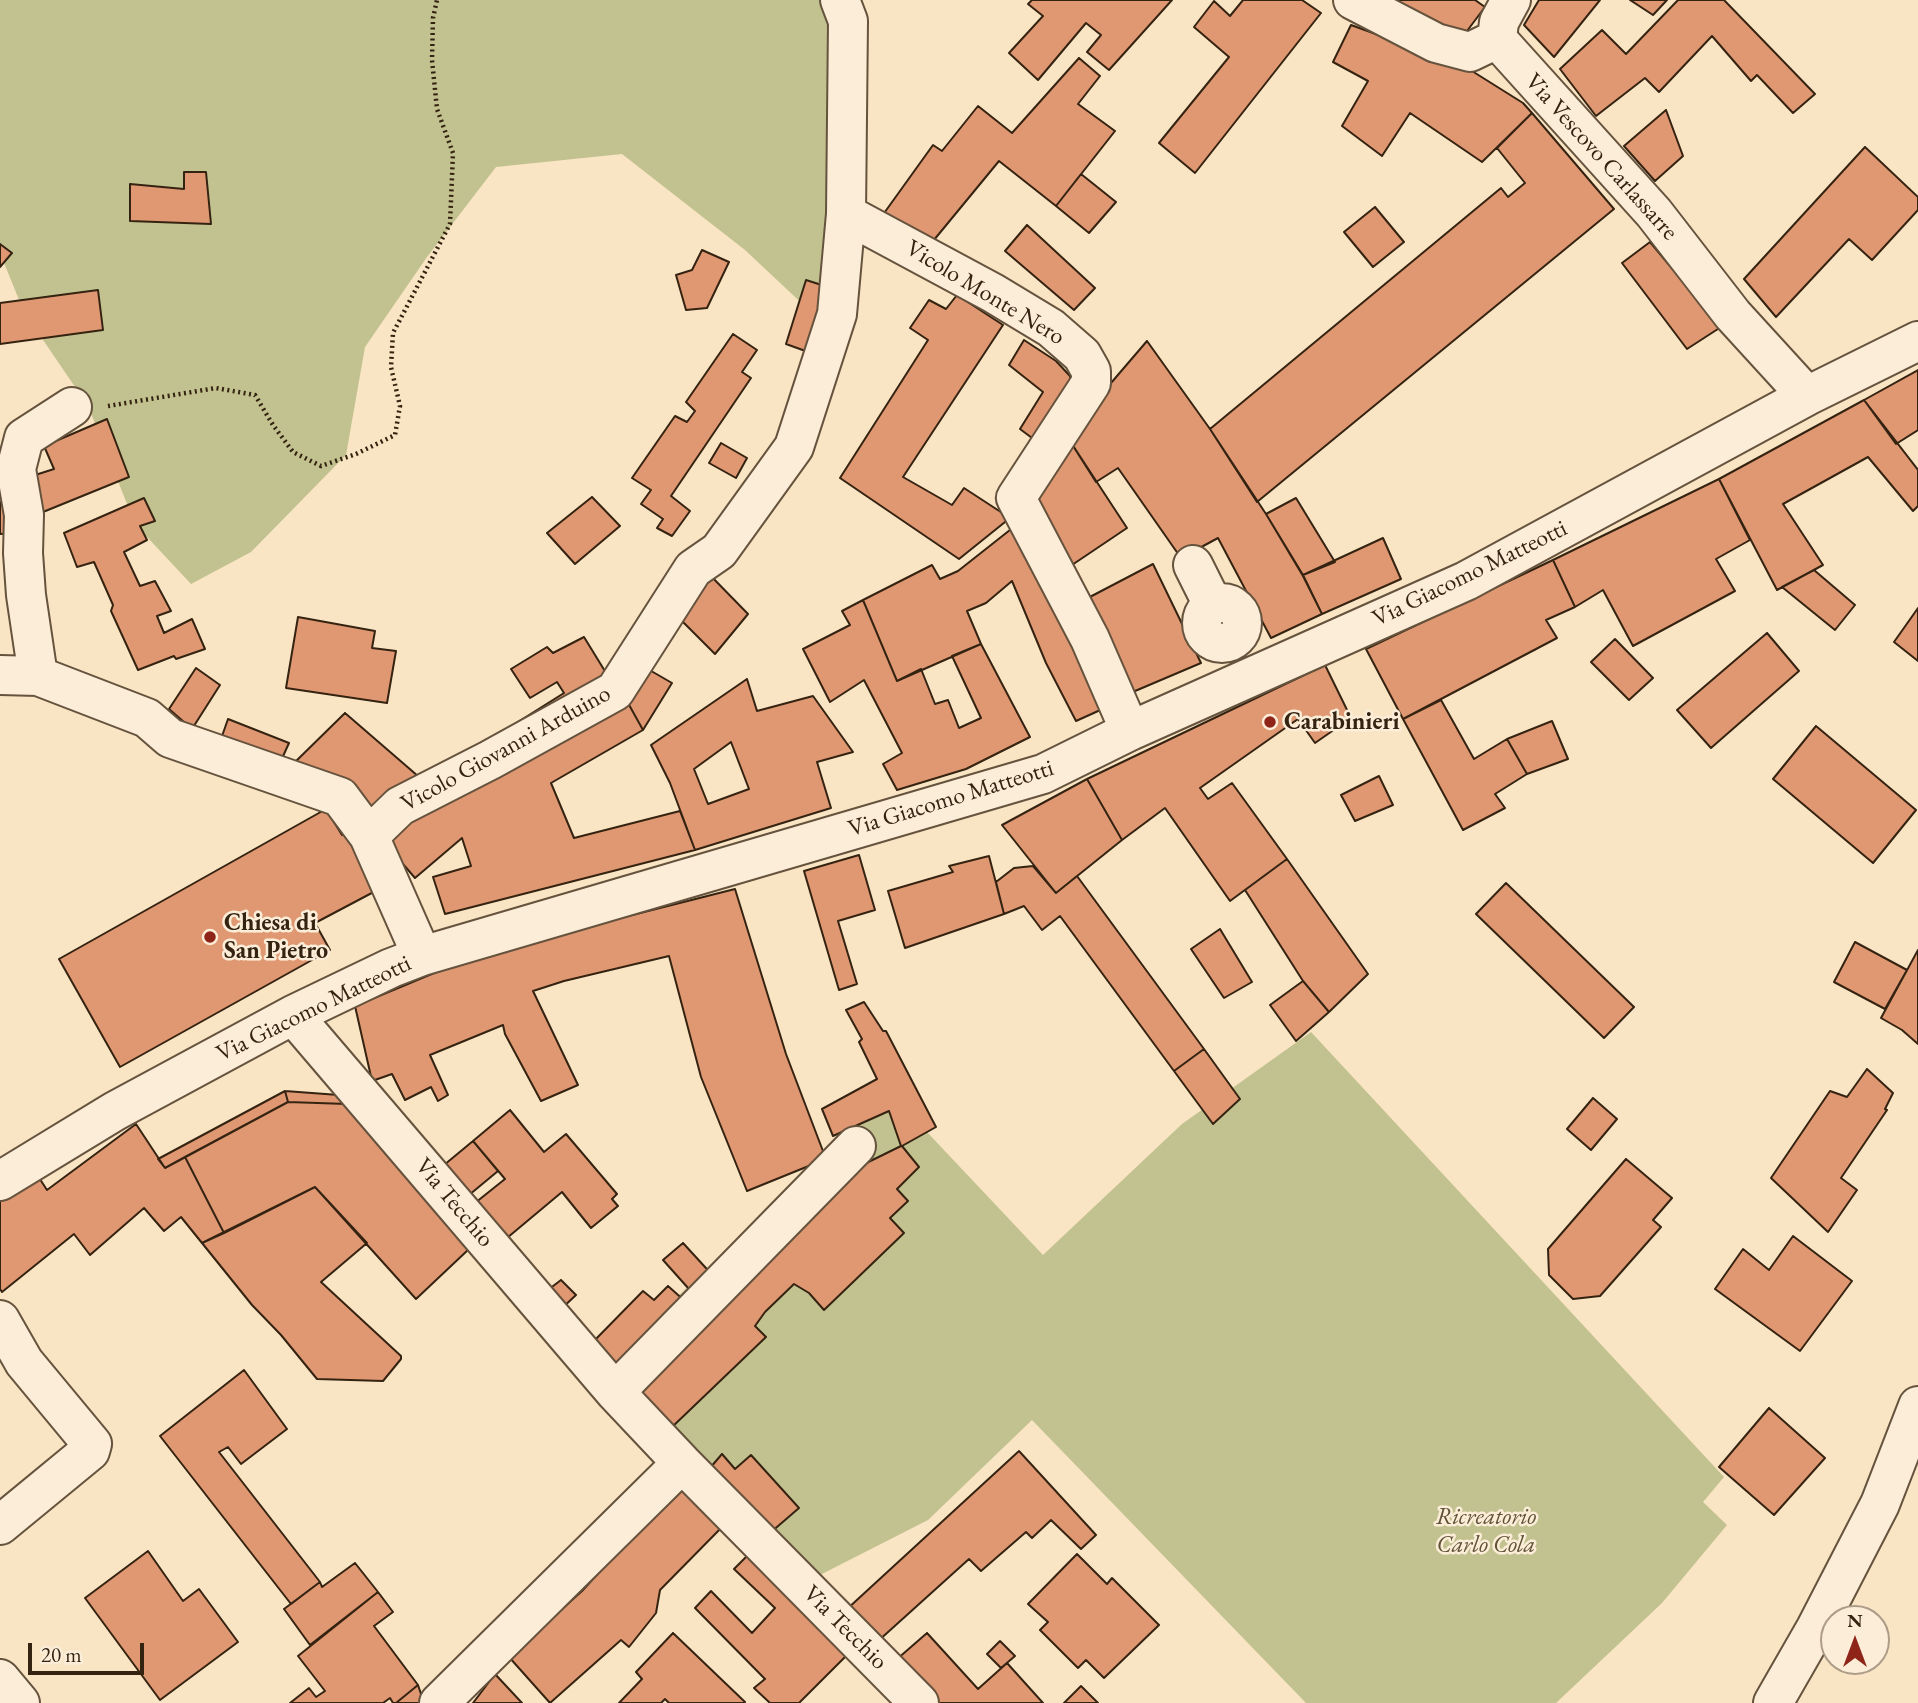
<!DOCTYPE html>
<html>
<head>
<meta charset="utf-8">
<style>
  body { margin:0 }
  #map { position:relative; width:1918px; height:1703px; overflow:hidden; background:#f9e4c3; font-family:"EB Garamond",serif }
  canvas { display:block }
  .north { position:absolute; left:1820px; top:1605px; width:70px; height:70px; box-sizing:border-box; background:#fbedd8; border:2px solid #ac9c88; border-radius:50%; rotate:0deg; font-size:19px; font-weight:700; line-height:28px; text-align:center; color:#352311 }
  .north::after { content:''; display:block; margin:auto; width:24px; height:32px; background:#8f2418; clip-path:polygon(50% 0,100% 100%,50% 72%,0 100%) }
  .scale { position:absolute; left:28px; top:1643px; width:116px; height:32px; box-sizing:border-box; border:4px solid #352311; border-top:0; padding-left:9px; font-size:21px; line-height:24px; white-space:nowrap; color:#352311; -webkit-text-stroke:5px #fbedd8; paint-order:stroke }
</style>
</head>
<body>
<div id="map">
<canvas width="1918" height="1703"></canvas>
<div class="north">N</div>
<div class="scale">20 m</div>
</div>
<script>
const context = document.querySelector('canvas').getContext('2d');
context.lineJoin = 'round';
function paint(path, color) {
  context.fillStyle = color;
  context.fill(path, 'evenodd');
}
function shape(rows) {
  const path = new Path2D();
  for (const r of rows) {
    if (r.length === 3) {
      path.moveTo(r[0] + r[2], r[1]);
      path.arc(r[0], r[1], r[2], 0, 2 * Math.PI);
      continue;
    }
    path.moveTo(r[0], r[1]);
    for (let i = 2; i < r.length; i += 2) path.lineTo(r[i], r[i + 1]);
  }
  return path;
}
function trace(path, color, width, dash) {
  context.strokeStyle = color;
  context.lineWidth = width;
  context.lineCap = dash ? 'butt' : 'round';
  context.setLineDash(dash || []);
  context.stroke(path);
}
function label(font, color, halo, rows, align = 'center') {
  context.font = font + ' "EB Garamond",serif';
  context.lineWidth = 5;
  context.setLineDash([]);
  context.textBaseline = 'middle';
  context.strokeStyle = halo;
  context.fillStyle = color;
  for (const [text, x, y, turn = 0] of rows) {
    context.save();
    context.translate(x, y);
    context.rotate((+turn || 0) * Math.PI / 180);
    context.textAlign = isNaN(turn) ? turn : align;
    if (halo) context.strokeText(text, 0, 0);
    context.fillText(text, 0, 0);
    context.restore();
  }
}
paint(shape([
  [0,0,840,0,854,245,810,311,745,250,622,154,496,167,427,257,365,347,346,455,251,552,191,584,135,524,88,406,24,312,0,253],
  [1311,1032,1724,1477,1703,1502,1727,1525,1662,1603,1556,1703,1306,1703,1032,1420,928,1520,816,1577,610,1360,892,1095,1043,1255,1182,1124]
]), '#c2c290');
const building = shape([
  [1032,0,1172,0,1109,70,1087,52,1101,35,1086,23,1038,80,1009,53,1043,16,1028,4,1032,0],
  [1243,0,1302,0,1321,13,1195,173,1159,143,1229,57,1194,27,1214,1,1230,16,1243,0],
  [1399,0,1475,0,1485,7,1458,43,1392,9,1399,0],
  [1539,0,1600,0,1554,57,1524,25,1539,0],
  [1630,0,1667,0,1653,15,1630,0],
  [1678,0,1724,0,1815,94,1793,113,1757,75,1751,81,1712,36,1659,92,1645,78,1596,116,1560,69,1602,30,1626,54,1678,0],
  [1351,25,1464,66,1523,103,1532,113,1482,162,1410,113,1382,156,1342,126,1368,81,1333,62,1351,25],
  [1079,58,1100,76,1078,104,1115,131,1056,206,999,161,929,246,882,216,933,145,942,151,978,106,1012,133,1079,58],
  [1666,110,1683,156,1655,181,1624,146,1666,110],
  [1532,113,1614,209,1257,502,1210,429,1501,188,1508,197,1525,183,1497,148,1532,113],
  [1865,147,1918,197,1918,210,1872,260,1849,239,1776,317,1744,279,1865,147],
  [184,172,206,172,211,224,130,221,130,184,184,189,184,172],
  [1081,174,1116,202,1089,233,1056,206,1081,174],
  [1375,207,1404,242,1373,267,1344,232,1375,207],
  [1027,225,1095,288,1074,310,1005,251,1027,225],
  [1650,242,1721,327,1687,349,1622,263,1650,242],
  [0,244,12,253,0,267,0,244],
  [702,250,729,262,707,308,686,310,676,275,692,270,702,250],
  [806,280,831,288,811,353,786,344,806,280],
  [98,290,103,330,0,344,0,303,98,290],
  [957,295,1003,325,903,477,952,505,964,488,1010,518,959,559,840,478,928,340,910,328,929,300,946,309,957,295],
  [733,334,757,350,742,372,751,378,671,496,690,511,672,536,657,528,663,519,641,504,651,490,632,478,675,416,687,422,695,411,686,402,733,334],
  [1024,340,1056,361,1070,376,1072,388,1040,444,1020,429,1043,392,1009,365,1024,340],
  [1147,341,1210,429,1266,514,1303,576,1322,614,1271,638,1218,538,1181,558,1118,468,1096,482,1068,438,1087,411,1147,341],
  [1918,370,1918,430,1896,444,1864,400,1918,370],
  [1864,400,1918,470,1918,506,1913,511,1868,457,1783,504,1823,565,1777,590,1719,479,1864,400],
  [107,419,129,477,43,512,29,477,54,469,44,446,107,419],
  [1068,438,1127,528,1069,567,1029,495,1068,438],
  [721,443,747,458,736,478,709,463,721,443],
  [1719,479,1750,540,1716,559,1735,591,1633,646,1603,590,1575,607,1553,560,1719,479],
  [592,497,620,526,575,564,547,533,592,497],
  [144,498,155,521,140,526,147,540,124,552,140,586,155,581,171,611,157,616,164,633,192,619,205,649,176,659,174,656,138,670,111,611,113,605,94,562,77,567,64,533,144,498],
  [1296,498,1335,562,1303,575,1266,514,1296,498],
  [12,501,14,533,0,534,0,502,12,501],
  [1015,526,1107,707,1076,721,1046,663,1012,581,986,603,967,611,981,644,897,681,863,600,932,565,940,579,958,571,1015,526],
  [1383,538,1401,579,1322,614,1303,575,1383,538],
  [1553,560,1575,607,1546,620,1557,638,1403,719,1366,649,1553,560],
  [1153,564,1201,663,1128,694,1086,599,1153,564],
  [1814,570,1855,605,1835,630,1782,587,1814,570],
  [706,571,748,614,715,654,674,613,706,571],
  [863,600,897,681,921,669,935,704,948,700,959,728,981,718,952,656,981,644,1030,737,966,769,897,790,883,764,902,753,864,680,830,702,803,649,850,625,842,611,863,600],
  [1918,608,1918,661,1894,642,1918,608],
  [298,617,375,631,372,648,396,651,387,703,286,688,298,617],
  [1767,633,1799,671,1711,748,1677,710,1767,633],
  [584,637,611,681,517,737,510,727,564,693,557,682,530,698,511,669,547,647,553,653,584,637],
  [1615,639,1653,678,1629,700,1591,662,1615,639],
  [1325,665,1351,718,1315,743,1298,719,1200,788,1208,799,1232,783,1287,859,1230,901,1165,808,1122,840,1087,779,1325,665],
  [196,668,220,685,192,729,169,709,196,668],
  [646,668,672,683,643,730,623,694,646,668],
  [747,679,757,711,813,696,853,752,817,762,831,808,695,850,670,783,651,745,747,679],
  [731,742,749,789,708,804,694,769,731,742],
  [623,694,643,730,551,783,574,838,680,811,695,850,445,914,433,877,471,866,462,838,415,878,378,835,623,694],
  [1441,700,1474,759,1507,739,1527,774,1495,794,1505,808,1463,830,1403,719,1441,700],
  [345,713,426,783,372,810,291,766,345,713],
  [228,719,289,743,280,763,221,739,228,719],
  [1552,721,1568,759,1527,774,1507,739,1552,721],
  [1816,726,1916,810,1873,863,1773,779,1816,726],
  [1379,776,1393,805,1355,821,1341,795,1379,776],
  [1087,779,1122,840,1056,893,1002,825,1087,779],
  [326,809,342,835,354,830,385,886,315,923,330,950,120,1067,59,959,326,809],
  [859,855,875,910,838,921,857,984,839,990,804,871,859,855],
  [989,856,1004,914,905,948,888,891,953,872,949,866,989,856],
  [1287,859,1368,974,1329,1012,1303,981,1245,890,1287,859],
  [1033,866,1056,893,1077,876,1204,1049,1174,1071,1060,916,1042,930,1024,906,1004,914,996,882,1014,868,1033,866],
  [1506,883,1634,1007,1604,1038,1476,914,1506,883],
  [735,889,786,1054,826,1159,747,1191,701,1077,669,956,564,981,533,991,578,1085,541,1101,505,1034,503,1025,430,1055,448,1095,438,1101,431,1087,405,1100,392,1074,372,1081,355,1006,482,953,735,889],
  [1220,929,1252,982,1224,998,1191,949,1220,929],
  [1855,942,1907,970,1885,1009,1834,982,1855,942],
  [1918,950,1918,1044,1902,1030,1881,1018,1918,950],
  [1303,981,1329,1012,1296,1041,1270,1005,1303,981],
  [864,1002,883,1031,886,1031,936,1127,902,1146,919,1167,897,1189,908,1201,890,1218,904,1233,824,1310,809,1293,794,1284,765,1312,755,1326,766,1337,670,1429,631,1388,846,1173,901,1146,889,1111,833,1136,822,1109,877,1079,859,1042,862,1039,846,1010,864,1002],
  [1204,1049,1240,1099,1213,1124,1174,1071,1204,1049],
  [1867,1069,1893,1093,1885,1109,1887,1110,1841,1178,1857,1190,1828,1232,1771,1178,1830,1091,1847,1097,1867,1069],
  [285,1091,352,1096,347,1104,288,1102,285,1091],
  [285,1091,288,1102,165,1168,158,1159,285,1091],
  [1593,1098,1617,1119,1591,1150,1567,1129,1593,1098],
  [288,1102,347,1104,469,1249,416,1299,315,1187,224,1233,185,1157,288,1102],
  [510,1110,544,1152,566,1134,617,1194,612,1199,618,1206,591,1228,562,1192,501,1243,470,1207,505,1179,473,1141,510,1110],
  [136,1124,165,1168,185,1157,224,1233,202,1243,181,1217,164,1231,144,1208,90,1255,74,1234,2,1292,0,1289,0,1200,36,1173,47,1190,136,1124],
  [473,1141,498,1171,463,1200,438,1170,473,1141],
  [1626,1159,1672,1198,1653,1220,1661,1227,1600,1296,1573,1299,1549,1275,1548,1249,1626,1159],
  [315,1187,367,1243,321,1282,401,1356,401,1359,383,1381,317,1379,281,1335,252,1305,202,1243,315,1187],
  [1793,1236,1852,1281,1800,1351,1715,1289,1743,1249,1769,1270,1793,1236],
  [683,1243,716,1279,697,1298,663,1260,683,1243],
  [561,1280,576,1295,559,1311,544,1293,561,1280],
  [668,1286,687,1303,620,1374,591,1344,643,1291,654,1300,668,1286],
  [244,1370,287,1429,241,1464,228,1447,219,1452,320,1582,291,1604,160,1436,244,1370],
  [1769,1408,1825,1458,1774,1515,1719,1467,1769,1408],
  [1019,1451,1096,1535,1081,1549,1051,1520,1032,1538,1026,1532,981,1571,969,1559,877,1642,846,1610,1019,1451],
  [722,1454,735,1469,751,1455,799,1508,770,1533,710,1468,722,1454],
  [680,1484,726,1523,660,1590,656,1613,629,1647,621,1640,550,1703,509,1657,582,1591,680,1484],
  [148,1551,183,1601,199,1589,238,1642,160,1700,85,1598,148,1551],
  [751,1552,851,1651,799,1703,770,1703,754,1688,765,1679,695,1608,711,1591,752,1633,775,1608,734,1569,751,1552],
  [1077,1554,1107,1584,1112,1578,1159,1625,1104,1678,1086,1660,1078,1668,1040,1630,1048,1622,1028,1604,1077,1554],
  [355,1563,378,1592,310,1645,284,1609,320,1582,322,1587,355,1563],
  [378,1592,393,1612,374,1626,418,1685,396,1703,393,1703,390,1698,383,1703,290,1703,309,1688,316,1697,325,1691,298,1656,378,1592],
  [673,1633,745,1702,744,1703,669,1703,665,1699,661,1703,619,1703,642,1679,636,1672,673,1633],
  [927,1633,978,1689,1007,1663,1043,1703,934,1703,896,1660,927,1633],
  [1000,1641,1015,1656,1001,1668,987,1654,1000,1641],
  [495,1674,522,1703,473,1703,495,1674],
  [418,1685,424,1703,396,1703,418,1685],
  [1081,1686,1098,1703,1064,1703,1081,1686]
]);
paint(building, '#e09873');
trace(building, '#352311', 2);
const minor = shape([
  [1353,0,1436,43,1470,52,1497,39],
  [1497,39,1654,213,1733,315,1807,396],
  [1497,39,1499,22,1511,0],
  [846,214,993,293,1051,328,1082,355,1091,371,1091,383,1016,498,1090,639,1130,731],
  [1193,565,1213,605],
  [1222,623,20],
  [0,675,38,676,147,718,170,738,340,797,369,836,422,956],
  [38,676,26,595,23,553,24,515,16,469,24,438,72,407],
  [369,836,400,806,490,760,615,691,693,569,719,551,794,447,837,314,846,214,848,21,840,0],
  [293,1015,615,1392,682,1463,919,1703],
  [0,1181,115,1111,293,1015,391,968,422,956,1043,774,1130,731,1466,581,1807,396,1918,341],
  [0,1320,24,1362,92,1444,90,1451,0,1525],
  [615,1392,856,1146],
  [0,1679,20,1703],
  [439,1703,682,1463],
  [1773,1703,1816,1628,1880,1504,1918,1406]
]);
trace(minor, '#66533e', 42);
trace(shape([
  [108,406,216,388,255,395,273,425,293,452,321,466,356,454,395,435,400,406,391,367,393,333,450,224,453,153,437,109,432,60,433,18,437,0]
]), '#352311', 4.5, [2, 3.5]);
trace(minor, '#fbedd8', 38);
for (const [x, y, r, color] of [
  [1270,722,7,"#8f2418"],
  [210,937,7,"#8f2418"]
]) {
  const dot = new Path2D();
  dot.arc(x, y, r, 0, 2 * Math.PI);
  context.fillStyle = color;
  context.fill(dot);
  trace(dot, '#fbedd8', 2.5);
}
label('24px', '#352311', '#fbedd8', [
  ["Via Vescovo Carlassarre",1601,157,48],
  ["Vicolo Monte Nero",985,293,31],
  ["Via Giacomo Matteotti",1470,574,-26],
  ["Vicolo Giovanni Arduino",506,749,-29],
  ["Via Giacomo Matteotti",951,799,-17],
  ["Via Giacomo Matteotti",314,1009,-26],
  ["Via Tecchio",454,1203,50],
  ["Via Tecchio",845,1628,45]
]);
label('bold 24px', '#352311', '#fbedd8', [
  ["Carabinieri",1284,722],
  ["Chiesa di",224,923],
  ["San Pietro",224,951]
], 'left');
label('italic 24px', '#5f5337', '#fbedd8', [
  ["Ricreatorio",1486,1517],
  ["Carlo Cola",1486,1545]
]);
</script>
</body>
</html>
